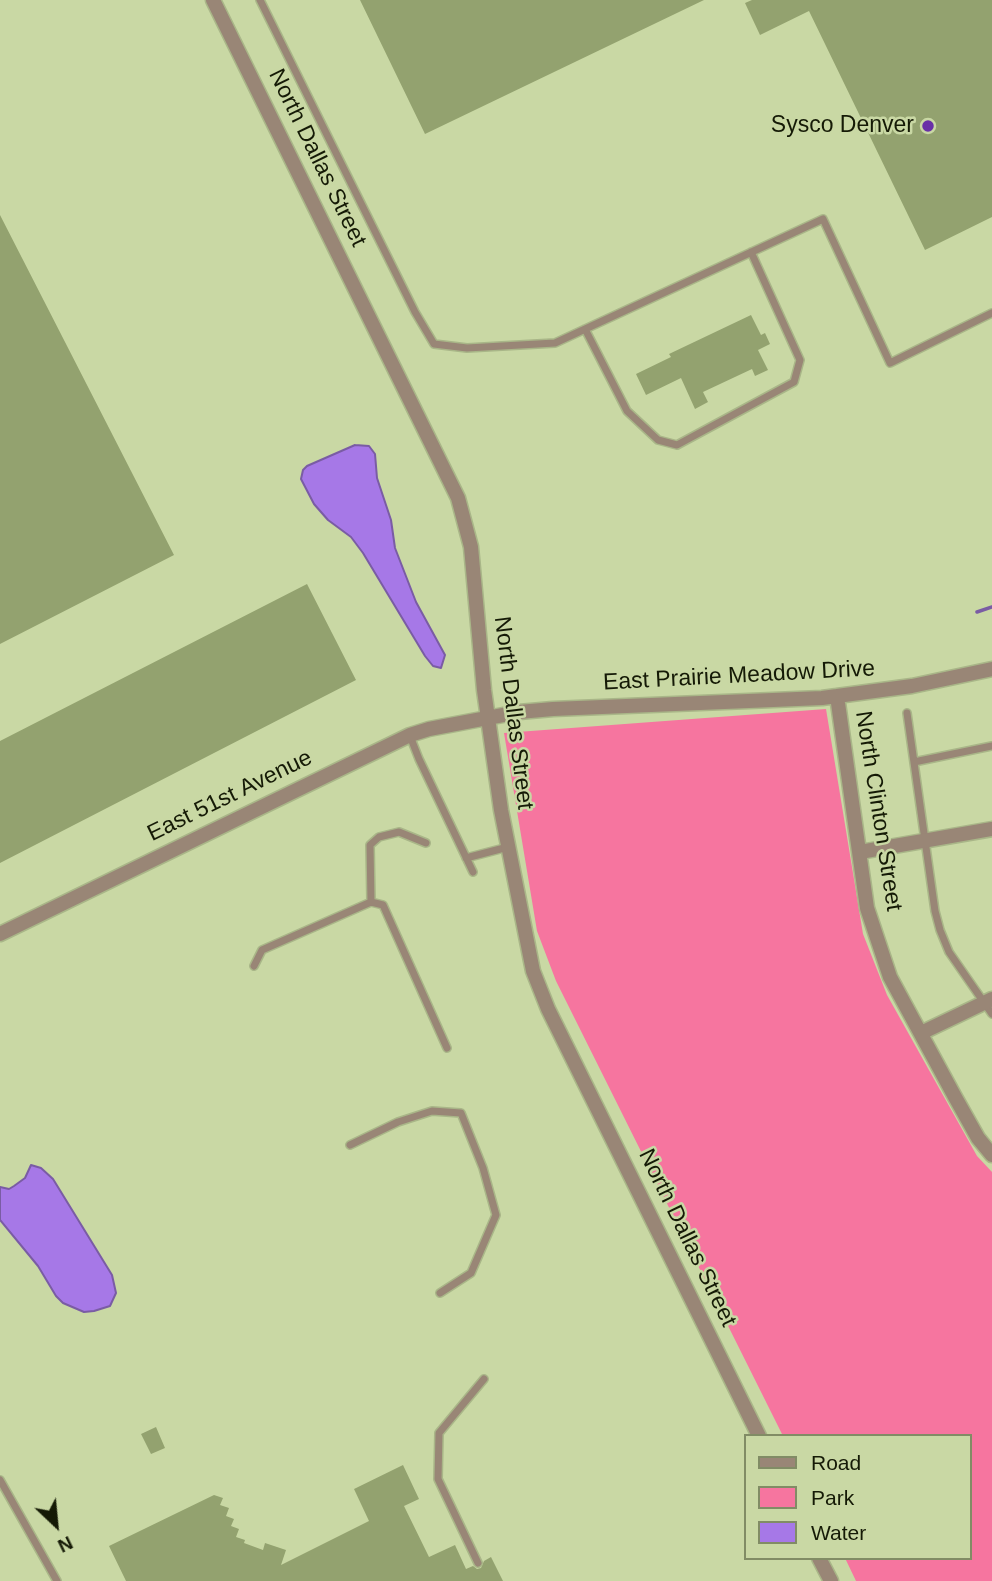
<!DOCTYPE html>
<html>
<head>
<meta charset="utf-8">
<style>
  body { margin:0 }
  #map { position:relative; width:992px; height:1581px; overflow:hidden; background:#c9d8a4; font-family:Helvetica,sans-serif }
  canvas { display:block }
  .legend { position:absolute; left:744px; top:1434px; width:228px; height:126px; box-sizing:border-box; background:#c9d8a4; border:2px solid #818c65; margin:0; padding:9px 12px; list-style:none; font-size:21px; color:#151a06 }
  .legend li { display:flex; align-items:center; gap:14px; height:35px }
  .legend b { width:35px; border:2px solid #818c65 }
  .north { position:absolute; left:21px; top:1490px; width:70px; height:70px; -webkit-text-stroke:5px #c9d8a4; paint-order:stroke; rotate:154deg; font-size:19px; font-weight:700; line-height:28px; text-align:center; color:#151a06 }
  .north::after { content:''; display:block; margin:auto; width:24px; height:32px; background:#151a06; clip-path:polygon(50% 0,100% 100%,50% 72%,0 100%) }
</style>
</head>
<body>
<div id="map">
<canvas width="992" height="1581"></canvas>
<ul class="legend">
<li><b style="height:9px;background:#998676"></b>Road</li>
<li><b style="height:19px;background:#f6759f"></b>Park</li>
<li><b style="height:19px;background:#a678e7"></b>Water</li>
</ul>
<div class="north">N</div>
</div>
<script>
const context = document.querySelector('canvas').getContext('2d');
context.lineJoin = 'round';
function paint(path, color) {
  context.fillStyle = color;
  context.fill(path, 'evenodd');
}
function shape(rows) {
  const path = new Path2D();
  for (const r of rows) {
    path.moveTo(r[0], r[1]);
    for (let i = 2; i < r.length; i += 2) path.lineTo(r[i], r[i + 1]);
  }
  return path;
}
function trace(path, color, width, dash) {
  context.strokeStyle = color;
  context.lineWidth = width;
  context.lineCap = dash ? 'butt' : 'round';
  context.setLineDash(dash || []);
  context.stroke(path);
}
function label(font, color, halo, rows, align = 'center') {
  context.font = font + ' Helvetica,sans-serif';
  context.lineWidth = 5;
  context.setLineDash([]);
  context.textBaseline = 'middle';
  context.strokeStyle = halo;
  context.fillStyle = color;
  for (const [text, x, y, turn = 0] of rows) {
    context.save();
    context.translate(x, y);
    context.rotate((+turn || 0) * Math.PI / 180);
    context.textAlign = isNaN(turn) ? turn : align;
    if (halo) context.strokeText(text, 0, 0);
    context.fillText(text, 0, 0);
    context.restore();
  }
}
paint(shape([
  [826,709,863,934,887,995,977,1156,992,1172,992,1581,856,1581,845,1558,969,1558,969,1436,783,1436,556,981,537,931,504,733]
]), '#f6759f');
const water = shape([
  [355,445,369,446,375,454,377,478,391,520,395,548,416,602,445,655,441,668,433,666,425,656,363,553,351,537,328,520,314,504,301,479,303,470,307,466,355,445],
  [31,1165,41,1168,53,1179,112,1275,116,1293,110,1306,94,1311,84,1312,63,1303,56,1296,38,1266,0,1220,0,1187,9,1189,14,1186,25,1178,31,1165]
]);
paint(water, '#a678e7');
trace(water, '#7a5ca4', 2);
trace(shape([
  [977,612,992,607]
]), '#7a5ca4', 3.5);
paint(shape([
  [360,0,704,0,425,134],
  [752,0,992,0,992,217,925,250,809,11,760,35,745,3],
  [0,215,174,555,0,644],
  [751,315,761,335,765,333,770,344,758,350,768,370,755,376,752,369,703,392,708,402,695,409,681,378,646,395,636,374,671,357,669,354],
  [307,584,356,680,0,863,0,741],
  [156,1427,165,1448,151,1454,141,1434],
  [403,1465,419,1499,404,1506,429,1557,455,1545,466,1569,473,1566,477,1569,481,1568,484,1561,491,1557,503,1581,126,1581,109,1546,214,1495,223,1498,220,1505,229,1508,226,1516,234,1519,231,1526,239,1529,236,1537,245,1540,244,1543,263,1550,265,1543,286,1550,281,1565,369,1521,354,1489]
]), '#93a26f');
const service = shape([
  [260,0,415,312,434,344,467,348,555,343,823,219,890,363,992,313],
  [585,329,627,411,658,440,677,445,794,382,800,360,751,252],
  [907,713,935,911,940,930,949,952,992,1014],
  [410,736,419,759,473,872],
  [914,762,992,746],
  [466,858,508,847],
  [371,902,370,845,379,837,399,832,426,843],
  [254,966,262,950,371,902,383,905,447,1048],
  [350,1145,398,1122,432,1111,461,1113,483,1168,496,1215,471,1273,440,1293],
  [0,1480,57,1581],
  [478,1563,438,1479,439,1433,484,1379]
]);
const minor = shape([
  [213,0,458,498,471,547,484,690,501,810,533,971,548,1009,759,1436],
  [837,696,867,908,890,977,955,1097,978,1138,992,1155],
  [860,852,992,829],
  [0,934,410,735,429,729,519,712,553,709,822,698,912,686,992,669],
  [921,1033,992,999],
  [819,1558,831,1581]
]);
trace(service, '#a9b688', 10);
trace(minor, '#a9b688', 17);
trace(service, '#998676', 7);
trace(minor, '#998676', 14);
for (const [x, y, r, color] of [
  [928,126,7,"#6930a7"]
]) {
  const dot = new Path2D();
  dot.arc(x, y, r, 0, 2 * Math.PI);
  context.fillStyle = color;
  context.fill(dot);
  trace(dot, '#c9d8a4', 2.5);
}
label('23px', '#151a06', '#c9d8a4', [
  ["Sysco Denver",914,126]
], 'right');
label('23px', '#151a06', '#c9d8a4', [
  ["North Dallas Street",317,158,64],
  ["East Prairie Meadow Drive",739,676,-3],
  ["North Dallas Street",513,713,83],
  ["East 51st Avenue",230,796,-26],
  ["North Clinton Street",878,811,81],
  ["North Dallas Street",687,1238,64]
]);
</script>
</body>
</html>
